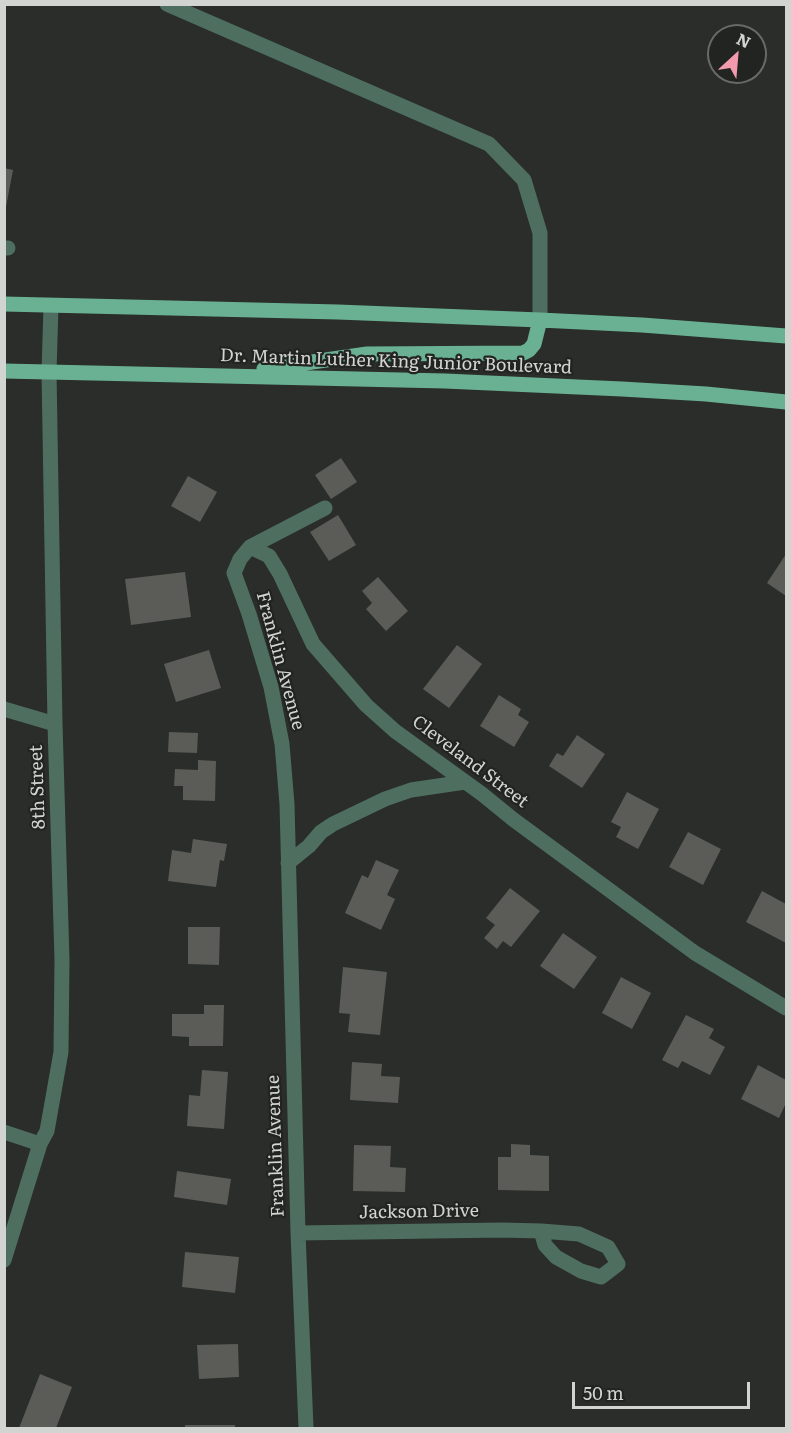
<!DOCTYPE html>
<html>
<head>
<meta charset="utf-8">
<style>
  body { margin:0 }
  #map { position:relative; width:791px; height:1433px; overflow:hidden; background:#2a2d29; font-family:Literata,serif }
  canvas { display:block }
  .frame { position:absolute; inset:0; border:6px solid #d2d4d1; pointer-events:none }
  .north { position:absolute; left:707px; top:24px; width:60px; height:60px; box-sizing:border-box; background:#212420; border:2px solid #686a67; border-radius:50%; rotate:26deg; font-size:16px; font-weight:700; line-height:24px; text-align:center; color:#d2d4d1 }
  .north::after { content:''; display:block; margin:auto; width:21px; height:27px; background:#f29aae; clip-path:polygon(50% 0,100% 100%,50% 72%,0 100%) }
  .scale { position:absolute; left:572px; top:1382px; width:178px; height:27px; box-sizing:border-box; border:3px solid #d2d4d1; border-top:0; padding-left:8px; font-size:18px; line-height:21px; white-space:nowrap; color:#d2d4d1; -webkit-text-stroke:4px #212420; paint-order:stroke }
</style>
</head>
<body>
<div id="map">
<canvas width="791" height="1433"></canvas>
<div class="frame"></div>
<div class="north">N</div>
<div class="scale">50 m</div>
</div>
<script>
const context = document.querySelector('canvas').getContext('2d');
context.lineJoin = 'round';
function paint(path, color) {
  context.fillStyle = color;
  context.fill(path, 'evenodd');
}
function shape(rows) {
  const path = new Path2D();
  for (const r of rows) {
    path.moveTo(r[0], r[1]);
    for (let i = 2; i < r.length; i += 2) path.lineTo(r[i], r[i + 1]);
  }
  return path;
}
function trace(path, color, width, dash) {
  context.strokeStyle = color;
  context.lineWidth = width;
  context.lineCap = dash ? 'butt' : 'round';
  context.setLineDash(dash || []);
  context.stroke(path);
}
function label(font, color, halo, rows, align = 'center') {
  context.font = font + ' Literata,serif';
  context.lineWidth = 4.5;
  context.setLineDash([]);
  context.textBaseline = 'middle';
  context.strokeStyle = halo;
  context.fillStyle = color;
  for (const [text, x, y, turn = 0] of rows) {
    context.save();
    context.translate(x, y);
    context.rotate((+turn || 0) * Math.PI / 180);
    context.textAlign = isNaN(turn) ? turn : align;
    if (halo) context.strokeText(text, 0, 0);
    context.fillText(text, 0, 0);
    context.restore();
  }
}
paint(shape([
  [4,168,13,170,6,207,4,207],
  [341,458,357,482,331,499,315,475],
  [188,476,217,492,200,522,171,506],
  [338,515,356,545,329,561,310,532],
  [786,554,786,596,767,583],
  [185,572,191,617,131,625,125,579],
  [378,577,408,611,386,631,366,609,372,603,362,591],
  [457,645,482,664,449,708,423,689],
  [209,650,221,688,176,702,164,664],
  [499,695,521,709,518,715,529,722,514,747,480,726],
  [169,732,198,733,197,753,168,752],
  [577,735,605,754,582,788,549,766,557,753,563,756],
  [198,760,216,761,215,801,183,800,183,786,174,786,175,769,198,770],
  [627,792,659,809,638,849,616,837,621,827,611,822],
  [688,832,721,849,703,885,669,867],
  [193,839,227,844,224,861,220,860,216,887,168,881,172,850,191,853],
  [376,860,399,870,387,895,395,899,381,930,345,913,362,875,368,878],
  [510,888,540,911,511,947,503,941,497,949,484,938,495,925,486,918],
  [762,891,786,904,786,943,746,922],
  [188,927,220,927,219,965,188,964],
  [563,933,597,957,574,989,540,966],
  [343,967,387,972,380,1035,348,1032,350,1014,339,1013],
  [621,977,651,993,632,1029,602,1013],
  [204,1005,224,1005,223,1046,189,1046,189,1037,172,1036,172,1014,204,1014],
  [686,1015,714,1029,709,1038,725,1047,710,1075,682,1061,678,1068,662,1060],
  [352,1062,382,1064,381,1076,400,1077,398,1103,350,1100],
  [758,1065,786,1080,786,1103,779,1118,741,1099],
  [202,1070,228,1072,224,1129,187,1126,189,1095,200,1096],
  [511,1144,530,1145,530,1155,549,1156,549,1191,498,1190,498,1157,511,1157],
  [354,1145,391,1146,390,1167,406,1168,405,1192,353,1191],
  [177,1171,231,1179,227,1205,174,1197],
  [185,1252,239,1257,235,1293,182,1287],
  [238,1344,239,1377,199,1379,197,1345],
  [40,1374,72,1387,56,1428,19,1428],
  [185,1425,235,1425,235,1428,185,1428]
]), '#5b5c57');
trace(shape([
  [167,4,489,144,524,180,540,233,540,320],
  [4,248,8,248],
  [250,547,269,556,280,574,313,644,366,705,395,731,482,794,514,820,695,953,786,1008],
  [4,709,55,724],
  [288,863,309,846,321,832,333,824,385,799,411,790,465,782],
  [4,1132,40,1144],
  [298,1233,502,1230,541,1231,579,1234,608,1247,618,1264,601,1277,581,1271,556,1257,545,1245,541,1231],
  [4,1260,40,1144,47,1131,61,1052,62,960,55,724,49,372,51,306],
  [306,1428,298,1233,287,804,282,744,271,687,249,614,234,573,240,559,250,547,325,508]
]), '#4e6f60', 15);
trace(shape([
  [4,304,338,312,540,320,642,325,786,336],
  [264,369,367,354,523,353,529,350,534,344,540,320],
  [4,371,445,381,622,389,706,394,786,402]
]), '#6ab193', 15);
label('18px', '#d2d4d1', '#212420', [
  ["Dr. Martin Luther King Junior Boulevard",396,362,2],
  ["Franklin Avenue",280,661,75],
  ["Cleveland Street",470,762,37],
  ["8th Street",38,787,-92],
  ["Franklin Avenue",276,1146,-92],
  ["Jackson Drive",419,1212,-1]
]);
</script>
</body>
</html>
